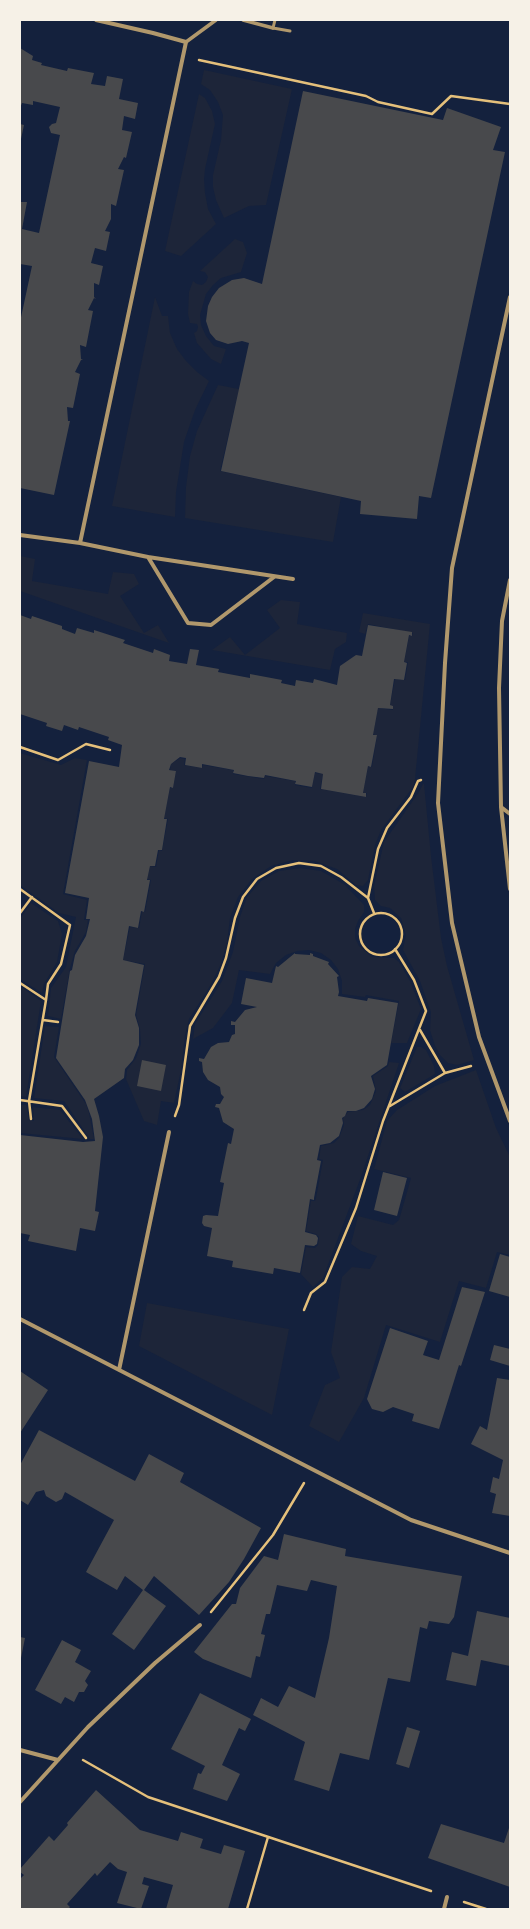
<!DOCTYPE html>
<html>
<head>
<meta charset="utf-8">
<style>
  body { margin:0 }
  #map { position:relative; width:530px; height:1929px; overflow:hidden; background:#14213d; font-family:Mulish,sans-serif }
  canvas { display:block }
  .frame { position:absolute; inset:0; border:21px solid #f6f1e7; pointer-events:none }
</style>
</head>
<body>
<div id="map">
<canvas width="530" height="1929"></canvas>
<div class="frame"></div>
</div>
<script>
const context = document.querySelector('canvas').getContext('2d');
context.lineJoin = 'round';
function paint(path, color) {
  context.fillStyle = color;
  context.fill(path, 'evenodd');
}
function shape(rows) {
  const path = new Path2D();
  for (const r of rows) {
    if (r.length === 3) {
      path.moveTo(r[0] + r[2], r[1]);
      path.arc(r[0], r[1], r[2], 0, 2 * Math.PI);
      continue;
    }
    path.moveTo(r[0], r[1]);
    for (let i = 2; i < r.length; i += 2) path.lineTo(r[i], r[i + 1]);
  }
  return path;
}
function trace(path, color, width, dash) {
  context.strokeStyle = color;
  context.lineWidth = width;
  context.lineCap = dash ? 'butt' : 'round';
  context.setLineDash(dash || []);
  context.stroke(path);
}
paint(shape([
  [204,70,292,89,266,205,249,206,224,218,216,200,213,187,213,175,221,140,223,115,218,102,210,90,201,84],
  [199,94,205,98,212,111,215,124,205,169,204,179,205,193,208,209,216,224,181,256,165,251],
  [235,239,243,242,247,253,241,272,221,278,213,285,206,294,200,315,201,325,206,336,214,346,226,349,221,364,211,359,197,343,194,333,197,331,198,327,197,324,190,323,188,314,189,292,193,281,197,284,202,285,206,282,208,277,205,272,200,271],
  [155,297,162,316,168,316,170,333,177,349,186,361,197,372,209,381,195,410,184,442,176,492,175,517,112,506],
  [218,385,239,389,220,471,341,497,333,542,185,518,186,487,190,456,197,431],
  [20,556,35,559,32,581,108,594,113,572,134,574,139,584,120,596,144,633,158,625,169,643,20,591],
  [281,600,300,602,297,624,347,633,346,642,335,649,330,670,212,650,230,637,245,655,280,628,267,610],
  [363,613,430,624,415,779,413,787,381,830,375,845,368,880,363,886,356,885,337,869,315,861,293,860,271,866,252,879,238,897,230,918,227,942,221,964,210,986,189,1019,185,1035,181,1070,174,1103,161,1101,157,1125,144,1121,126,1079,127,1070,136,1058,141,1044,140,1029,136,1015,145,964,123,960,130,927,139,928,142,912,145,912,151,880,147,879,150,866,156,867,159,850,162,851,168,819,164,818,170,788,173,788,176,771,170,770,171,764,180,758,185,759,184,765,202,768,203,765,233,770,233,774,264,779,265,776,295,781,295,785,312,788,315,773,323,774,320,789,366,797,367,793,363,793,368,766,372,767,377,736,373,734,378,708,393,710,393,706,390,705,395,679,405,680,408,662,404,662,409,636,412,636,413,633,368,624,365,634,359,632],
  [20,753,61,765,75,758,87,760,63,894,87,900,84,920,88,920,86,932,75,951,70,968,61,1019,48,1016,51,988,66,967,76,917,59,913,20,885],
  [423,784,424,784,431,856,441,938,447,966,474,1060,457,1065,448,1063,440,1055,435,1046,430,1030,431,1012,427,1001,420,981,403,950,406,935,401,918,390,908,381,906,375,900,374,886,384,842,419,792],
  [300,868,321,871,330,876,345,885,364,905,364,912,358,921,355,929,355,938,359,946,372,957,394,958,399,962,410,981,421,1009,407,1043,391,1043,399,1001,366,995,365,997,342,994,342,981,338,969,331,960,321,953,309,950,297,951,286,955,276,963,270,974,239,970,232,1003,213,1028,193,1039,195,1024,222,981,233,952,240,917,247,897,261,881,279,871],
  [31,903,58,921,62,934,57,962,44,984,42,993,20,979,20,919],
  [20,986,41,1001,26,1097,20,1096],
  [45,1026,59,1027,54,1057,86,1104,89,1113,94,1139,90,1139,64,1101,34,1098],
  [417,1047,421,1047,426,1050,434,1066,435,1074,405,1092,400,1088],
  [389,1062,399,1063,361,1177,323,1278,313,1287,301,1274,306,1247,315,1248,318,1245,319,1237,316,1234,306,1231,311,1201,315,1201,316,1198,323,1160,319,1159,321,1146,334,1143,339,1138,344,1125,343,1118,348,1112,363,1110,370,1105,376,1091,373,1076,388,1066],
  [476,1070,496,1128,510,1157,510,1255,497,1252,486,1288,459,1281,440,1342,386,1325,364,1398,339,1442,309,1426,325,1385,340,1378,331,1352,342,1277,352,1267,370,1269,377,1256,361,1251,351,1244,358,1216,393,1225,399,1220,411,1178,374,1169,387,1121,397,1110,435,1086],
  [20,1105,26,1105,29,1120,34,1121,33,1107,60,1110,83,1139,20,1133],
  [147,1303,289,1329,272,1415,139,1346]
]), '#1d2539');
paint(shape([
  [20,48,33,56,32,60,42,63,41,65,67,71,68,68,94,73,91,84,105,86,107,76,123,79,119,99,138,103,135,119,124,116,122,130,132,132,126,158,124,157,118,169,124,170,116,206,111,204,111,219,105,231,110,232,106,251,95,248,91,263,103,266,99,285,94,283,94,297,96,299,94,298,88,310,93,311,86,347,80,345,81,359,83,359,81,360,75,372,80,374,73,408,67,407,68,421,70,421,54,495,20,488,20,322,32,266,20,264,20,202,27,202,22,229,39,233,60,135,51,133,49,127,52,124,56,123,60,107,33,101,33,105,22,103,20,108],
  [303,91,443,120,447,108,501,127,493,150,505,152,431,498,419,496,417,519,360,514,361,501,221,471,249,343,242,341,228,344,216,340,210,333,206,321,208,306,212,297,219,288,232,280,244,278,262,284],
  [20,124,24,125,21,139,20,139],
  [20,615,31,619,32,616,62,626,62,629,75,634,77,628,94,633,94,630,125,640,123,643,153,653,154,649,170,655,169,661,187,664,190,649,199,650,196,665,219,669,218,672,250,678,250,674,282,680,281,683,295,686,296,680,313,683,314,679,337,685,340,666,356,655,362,656,368,625,412,632,412,636,409,635,404,662,407,663,404,680,394,679,390,705,393,706,393,709,378,708,373,735,377,735,371,767,368,766,363,793,366,793,366,797,321,789,323,774,315,772,312,787,295,784,296,781,265,775,264,778,248,776,233,773,234,770,202,764,202,768,185,765,186,758,180,757,171,764,169,770,176,771,173,788,170,787,164,819,167,819,162,850,158,850,155,866,150,866,147,880,150,880,144,912,141,911,138,928,129,926,123,960,144,965,135,1015,139,1028,139,1045,133,1060,125,1069,124,1078,94,1099,99,1116,103,1137,95,1211,99,1212,95,1231,80,1228,76,1251,28,1241,30,1235,20,1233,20,1135,83,1142,95,1141,92,1119,85,1100,56,1058,70,971,72,970,75,955,86,936,90,919,86,919,89,898,65,893,89,761,119,767,122,745,108,740,109,737,79,727,78,730,64,725,62,731,46,726,47,723,20,714],
  [295,953,295,954,310,955,310,953,313,954,313,956,329,962,328,964,339,976,337,977,339,992,338,996,367,1001,368,998,398,1003,387,1065,371,1076,375,1089,372,1099,364,1108,356,1111,347,1111,345,1116,342,1118,343,1123,339,1136,330,1143,320,1145,317,1160,321,1161,314,1198,314,1200,310,1199,305,1232,316,1235,318,1238,317,1244,314,1246,305,1245,300,1273,274,1268,273,1274,232,1267,233,1261,207,1256,212,1228,204,1226,202,1223,203,1216,206,1215,218,1216,224,1183,220,1182,228,1143,231,1144,234,1129,223,1122,219,1108,215,1107,216,1104,220,1104,224,1097,221,1094,220,1087,208,1080,203,1072,202,1062,199,1061,199,1058,204,1059,211,1047,218,1043,229,1042,232,1035,235,1034,235,1025,231,1025,231,1021,235,1022,245,1010,257,1007,241,1004,246,978,272,983,276,966,278,967],
  [142,1060,166,1065,161,1091,137,1086],
  [383,1172,407,1178,397,1216,374,1210],
  [500,1254,510,1257,510,1297,489,1291],
  [462,1287,485,1292,461,1366,459,1365,439,1429,412,1421,414,1414,393,1407,383,1412,372,1409,367,1399,390,1328,428,1341,423,1355,439,1360],
  [494,1345,510,1349,510,1366,490,1360],
  [20,1371,48,1390,20,1433],
  [497,1378,510,1380,510,1516,492,1513,496,1494,490,1492,493,1477,499,1479,503,1460,471,1444,480,1426,487,1430],
  [39,1430,135,1481,149,1454,184,1473,180,1482,261,1528,244,1559,229,1582,199,1615,154,1576,144,1590,166,1606,134,1650,112,1634,143,1590,125,1576,117,1590,86,1572,114,1520,65,1492,62,1499,56,1502,46,1496,44,1490,36,1492,28,1505,20,1500,20,1465],
  [284,1534,346,1549,345,1556,462,1576,454,1617,449,1624,429,1621,427,1629,420,1627,410,1682,388,1678,369,1760,340,1753,329,1791,294,1780,305,1742,253,1715,261,1698,278,1707,289,1686,315,1698,329,1638,337,1586,311,1580,307,1591,277,1585,270,1614,266,1614,261,1634,265,1635,260,1657,256,1656,251,1678,203,1659,194,1652,232,1604,236,1604,240,1588,264,1556,278,1560],
  [477,1611,510,1618,510,1666,481,1660,476,1686,446,1680,452,1652,468,1656],
  [20,1637,25,1638,21,1658,20,1658],
  [62,1640,81,1650,75,1662,91,1671,85,1681,88,1685,84,1692,79,1692,74,1702,65,1697,61,1704,35,1690],
  [200,1693,251,1719,245,1731,239,1728,222,1765,240,1774,227,1801,193,1789,198,1773,201,1774,205,1766,171,1749],
  [407,1727,420,1731,409,1768,396,1764],
  [96,1790,140,1830,178,1841,181,1832,203,1839,200,1848,221,1854,224,1845,245,1851,228,1909,166,1909,173,1885,144,1877,142,1884,149,1886,141,1909,117,1903,127,1872,118,1869,110,1862,97,1876,95,1873,67,1904,70,1907,68,1909,20,1909,20,1879,24,1875,20,1872,20,1869,49,1836,54,1841,68,1825,67,1823],
  [441,1824,504,1843,510,1825,510,1887,428,1858]
]), '#48494c');
trace(shape([
  [199,60,366,96,378,102,432,114,451,96,510,104],
  [20,747,58,760,86,744,110,750],
  [20,889,70,925,61,964,48,984,46,1000],
  [20,913,32,897],
  [374,913,368,898,378,849,387,828,411,797,418,781,421,780],
  [381,934,21],
  [20,983,46,1000,29,1101,31,1119],
  [43,1020,58,1022],
  [420,1030,445,1073],
  [20,1100,62,1106,86,1138],
  [390,1106,445,1073,471,1066],
  [175,1116,179,1105,190,1026,219,977,226,958,235,918,243,897,257,879,276,868,299,863,321,866,341,877,368,898],
  [304,1310,311,1293,325,1282,356,1208,383,1121,426,1011,414,980,395,949],
  [211,1612,273,1535,304,1483],
  [83,1760,148,1797,431,1891],
  [464,1902,486,1909],
  [247,1909,268,1837]
]), '#e5c07b', 2.5);
trace(shape([
  [275,20,273,28,290,31]
]), '#b1986c', 3);
trace(shape([
  [243,20,273,28],
  [186,42,216,20]
]), '#b1986c', 3.5);
trace(shape([
  [510,297,452,568,445,663,438,803,452,923,479,1037,510,1121],
  [20,535,80,543,148,557,188,623,211,625,274,577],
  [80,543,186,42,153,33,96,20],
  [148,557,293,579],
  [510,580,502,621,499,688,501,807,510,889],
  [501,807,510,814],
  [20,1319,411,1520,510,1553],
  [119,1370,169,1132],
  [20,1750,58,1760],
  [20,1802,88,1727,155,1663,200,1625],
  [444,1909,447,1897]
]), '#b1986c', 4);
</script>
</body>
</html>
